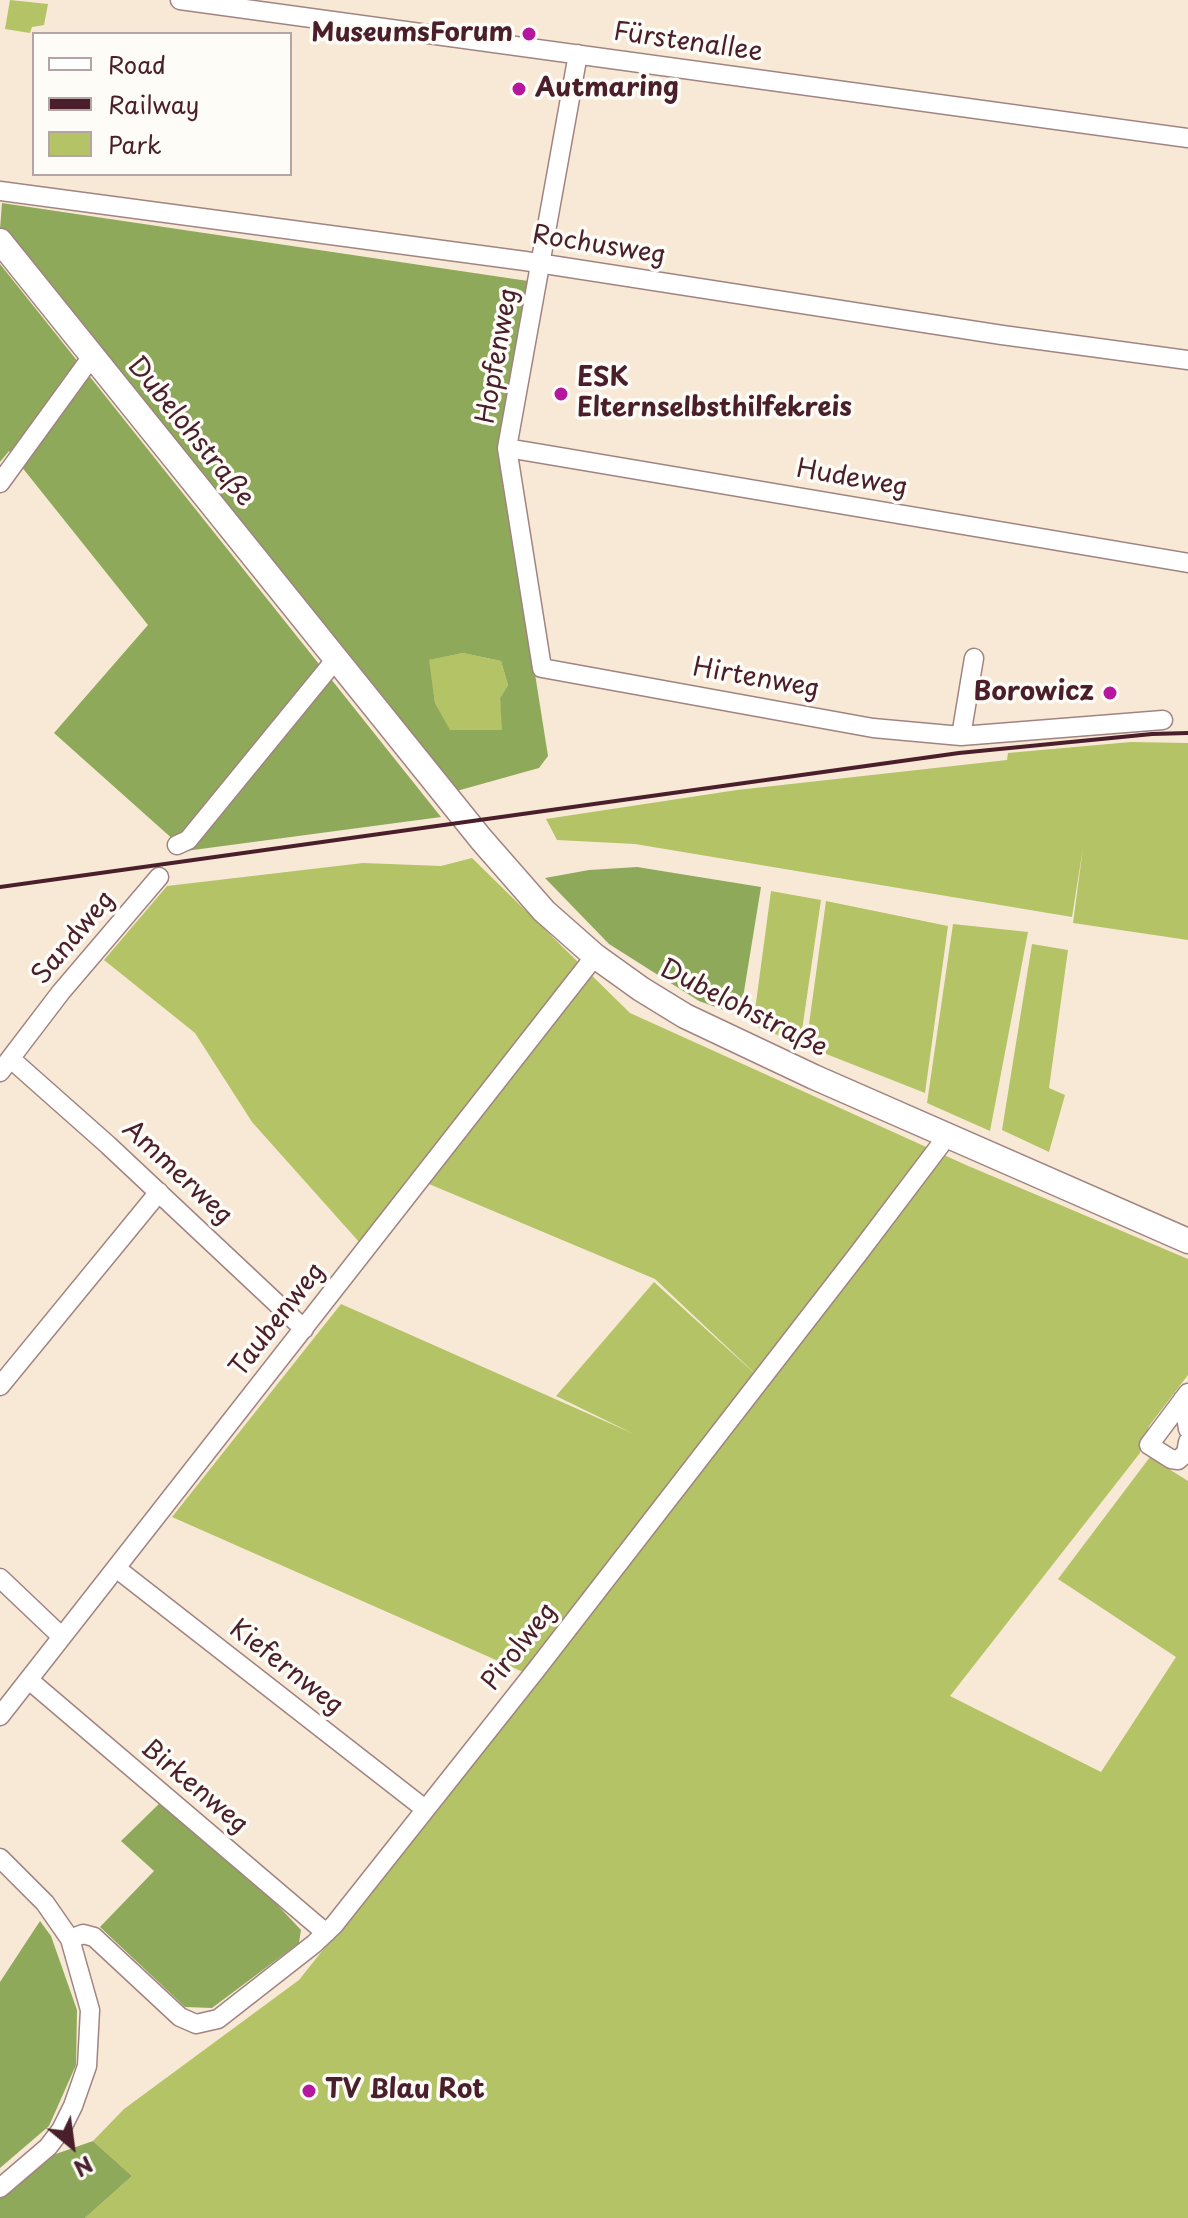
<!DOCTYPE html>
<html>
<head>
<meta charset="utf-8">
<style>
  body { margin:0 }
  #map { position:relative; width:1188px; height:2218px; overflow:hidden; background:#f8e9d7; font-family:"Playpen Sans",sans-serif }
  canvas { display:block }
  .legend { position:absolute; left:32px; top:32px; width:260px; height:144px; box-sizing:border-box; background:#fdfcf7; border:2px solid #b5a4a5; margin:0; padding:10px 14px; list-style:none; font-size:24px; color:#4a1f2b }
  .legend li { display:flex; align-items:center; gap:16px; height:40px }
  .legend b { width:40px; border:2px solid #b5a4a5 }
  .north { position:absolute; left:32px; top:2106px; width:80px; height:80px; -webkit-text-stroke:6px #fdfcf7; paint-order:stroke; rotate:151deg; font-size:22px; font-weight:700; line-height:32px; text-align:center; color:#4a1f2b }
  .north::after { content:''; display:block; margin:auto; width:28px; height:36px; background:#4a1f2b; clip-path:polygon(50% 0,100% 100%,50% 72%,0 100%) }
</style>
</head>
<body>
<div id="map">
<canvas width="1188" height="2218"></canvas>
<ul class="legend">
<li><b style="height:10px;background:#fff"></b>Road</li>
<li><b style="height:10px;background:#4a1f2b"></b>Railway</li>
<li><b style="height:22px;background:#b3c365"></b>Park</li>
</ul>
<div class="north">N</div>
</div>
<script>
const context = document.querySelector('canvas').getContext('2d');
context.lineJoin = 'round';
function paint(path, color) {
  context.fillStyle = color;
  context.fill(path, 'evenodd');
}
function shape(rows) {
  const path = new Path2D();
  for (const r of rows) {
    path.moveTo(r[0], r[1]);
    for (let i = 2; i < r.length; i += 2) path.lineTo(r[i], r[i + 1]);
  }
  return path;
}
function trace(path, color, width, dash) {
  context.strokeStyle = color;
  context.lineWidth = width;
  context.lineCap = dash ? 'butt' : 'round';
  context.setLineDash(dash || []);
  context.stroke(path);
}
function label(font, color, halo, rows, align = 'center') {
  context.font = font + ' "Playpen Sans",sans-serif';
  context.lineWidth = 7;
  context.setLineDash([]);
  context.textBaseline = 'middle';
  context.strokeStyle = halo;
  context.fillStyle = color;
  for (const [text, x, y, turn = 0] of rows) {
    context.save();
    context.translate(x, y);
    context.rotate((+turn || 0) * Math.PI / 180);
    context.textAlign = isNaN(turn) ? turn : align;
    if (halo) context.strokeText(text, 0, 0);
    context.fillText(text, 0, 0);
    context.restore();
  }
}
paint(shape([
  [10,0,48,4,44,25,32,27,30,33,5,29],
  [463,653,501,661,508,685,500,698,503,730,449,730,435,703,428,660],
  [1131,742,1188,743,1188,940,1073,923,1083,848,1072,917,635,844,557,840,546,819,737,790,1007,760,1008,753],
  [472,858,630,1013,966,1165,1188,1259,1188,1375,1149,1426,1140,1453,950,1696,1101,1772,1176,1657,1058,1579,1150,1457,1188,1481,1188,2218,85,2218,132,2176,93,2141,124,2109,299,1980,539,1679,172,1517,341,1304,634,1434,556,1396,654,1282,763,1381,655,1279,410,1176,360,1243,252,1122,195,1033,104,960,167,886,363,863,441,866],
  [771,891,821,900,800,1044,753,1025],
  [826,901,948,926,925,1093,806,1046],
  [953,924,1028,932,990,1131,927,1103],
  [1032,944,1068,950,1049,1088,1065,1095,1049,1152,1002,1130]
]), '#b3c365');
paint(shape([
  [2,203,528,281,499,446,548,756,539,768,453,792,0,229],
  [463,653,501,661,508,685,500,698,502,730,450,730,435,703,429,660],
  [0,264,441,817,178,852,176,842,54,733,148,625,9,451,0,462],
  [637,867,761,887,740,1016,699,1001,609,944,545,878,589,870],
  [163,1800,269,1896,301,1930,299,1943,212,2008,185,2007,100,1927,154,1871,121,1841],
  [40,1921,51,1936,77,2010,76,2065,49,2126,0,2168,0,1982],
  [93,2141,132,2176,85,2218,0,2218,0,2198,50,2156]
]), '#8ea95a');
const minor = shape([
  [180,0,1188,138],
  [578,54,507,448,542,668,873,728,961,736,1163,720],
  [0,191,525,261,1002,335,1188,360],
  [507,448,1188,563],
  [0,483,93,355],
  [961,736,974,658],
  [177,845,188,840,336,659],
  [11,1059,108,1145,304,1329],
  [0,1072,61,992,159,877],
  [0,1386,159,1192],
  [1188,1393,1149,1445,1171,1459,1178,1460,1186,1453,1188,1442],
  [1183,1399,1188,1429],
  [116,1568,425,1809],
  [0,1578,62,1637],
  [29,1680,326,1933],
  [0,1716,595,956],
  [0,1858,45,1903,70,1939,90,2010,87,2066,73,2106,61,2130,48,2147,0,2188],
  [70,1939,83,1934,94,1937,180,2017,196,2024,218,2019,314,1944,334,1925,536,1670,858,1254,948,1135]
]);
const major = shape([
  [0,241,481,839,544,911,595,956,641,989,685,1016,814,1077,1188,1241]
]);
trace(minor, '#a18481', 21);
trace(major, '#a18481', 27);
trace(minor, '#fff', 18);
trace(major, '#fff', 24);
trace(shape([
  [0,887,959,753,1152,734,1188,733]
]), '#4a1f2b', 4);
for (const [x, y, r, color] of [
  [529,34,8,"#b5179e"],
  [519,89,8,"#b5179e"],
  [561,394,8,"#b5179e"],
  [1110,693,8,"#b5179e"],
  [309,2091,8,"#b5179e"]
]) {
  const dot = new Path2D();
  dot.arc(x, y, r, 0, 2 * Math.PI);
  context.fillStyle = color;
  context.fill(dot);
  trace(dot, '#fdfcf7', 3);
}
label('bold 26px', '#4a1f2b', '#fdfcf7', [
  ["MuseumsForum",513,34,"right"],
  ["Autmaring",535,89],
  ["ESK",577,379],
  ["Elternselbsthilfekreis",577,409],
  ["Borowicz",1094,693,"right"],
  ["TV Blau Rot",325,2091]
], 'left');
label('26px', '#4a1f2b', '#fdfcf7', [
  ["Fürstenallee",688,43,8],
  ["Rochusweg",599,246,9],
  ["Hopfenweg",498,356,-80],
  ["Dubelohstraße",190,432,51],
  ["Hudeweg",852,479,10],
  ["Hirtenweg",756,679,10],
  ["Sandweg",74,938,-50],
  ["Dubelohstraße",743,1009,27],
  ["Ammerweg",177,1173,43],
  ["Taubenweg",278,1320,-52],
  ["Pirolweg",520,1647,-52],
  ["Kiefernweg",286,1668,38],
  ["Birkenweg",194,1787,40]
]);
</script>
</body>
</html>
